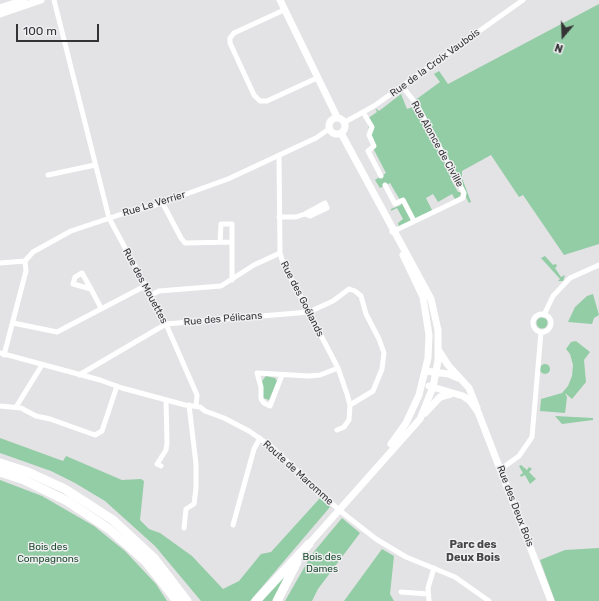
<!DOCTYPE html>
<html>
<head>
<meta charset="utf-8">
<style>
  body { margin:0 }
  #map { position:relative; width:599px; height:601px; overflow:hidden; background:#e3e2e5; font-family:Rubik,sans-serif }
  canvas { display:block }
  .north { position:absolute; left:543px; top:16px; width:40px; height:40px; -webkit-text-stroke:3px #f0eff2; paint-order:stroke; rotate:199deg; font-size:11px; font-weight:700; line-height:16px; text-align:center; color:#343335 }
  .north::after { content:''; display:block; margin:auto; width:14px; height:18px; background:#343335; clip-path:polygon(50% 0,100% 100%,50% 72%,0 100%) }
  .scale { position:absolute; left:16px; top:24px; width:83px; height:18px; box-sizing:border-box; border:2px solid #343335; border-top:0; padding-left:5px; font-size:12px; line-height:14px; white-space:nowrap; color:#343335; -webkit-text-stroke:3px #f0eff2; paint-order:stroke }
</style>
</head>
<body>
<div id="map">
<canvas width="599" height="601"></canvas>
<div class="north">N</div>
<div class="scale">100 m</div>
</div>
<script>
const context = document.querySelector('canvas').getContext('2d');
context.lineJoin = 'round';
function paint(path, color) {
  context.fillStyle = color;
  context.fill(path, 'evenodd');
}
function shape(rows) {
  const path = new Path2D();
  for (const r of rows) {
    if (r.length === 3) {
      path.moveTo(r[0] + r[2], r[1]);
      path.arc(r[0], r[1], r[2], 0, 2 * Math.PI);
      continue;
    }
    path.moveTo(r[0], r[1]);
    for (let i = 2; i < r.length; i += 2) path.lineTo(r[i], r[i + 1]);
  }
  return path;
}
function trace(path, color, width, dash) {
  context.strokeStyle = color;
  context.lineWidth = width;
  context.lineCap = dash ? 'butt' : 'round';
  context.setLineDash(dash || []);
  context.stroke(path);
}
function label(font, color, halo, rows, align = 'center') {
  context.font = font + ' Rubik,sans-serif';
  context.lineWidth = 3;
  context.setLineDash([]);
  context.textBaseline = 'middle';
  context.strokeStyle = halo;
  context.fillStyle = color;
  for (const [text, x, y, turn = 0] of rows) {
    context.save();
    context.translate(x, y);
    context.rotate((+turn || 0) * Math.PI / 180);
    context.textAlign = isNaN(turn) ? turn : align;
    if (halo) context.strokeText(text, 0, 0);
    context.fillText(text, 0, 0);
    context.restore();
  }
}
paint(shape([
  [599,4,599,244,564,255,523,195,519,197,491,155,462,171,462,178,471,202,469,203,414,101,440,82,434,74,439,71,448,84],
  [401,94,407,109,416,106,426,129,428,129,433,138,431,140,434,146,436,145,452,176,450,178,458,192,460,192,461,194,459,197,455,199,452,194,438,202,433,194,426,198,433,212,399,229,398,223,403,219,397,208,391,211,391,209,401,205,400,200,390,183,380,188,375,180,386,173,373,148,367,119,377,112,375,108,379,111],
  [545,256,553,265,556,264,557,266,555,268,561,277,565,275,563,281,558,281,560,279,541,258],
  [593,294,599,315,594,318,592,324,568,322,575,307,587,296],
  [542,323,5.5],
  [576,341,590,352,584,360,586,382,572,399,565,393,567,397,565,413,540,411,541,399,562,393,568,386,572,376,573,365,570,354,566,349,571,342],
  [545,369,5],
  [266,376,275,378,277,381,269,400,263,398,262,381],
  [555,416,593,418,593,420,562,424],
  [0,438,63,461,66,456,122,480,141,479,144,481,140,520,149,529,160,533,192,556,223,589,239,581,261,554,271,552,320,498,330,507,250,601,201,601,155,546,105,501,75,483,51,471,0,453],
  [521,465,527,470,529,467,532,469,529,472,536,479,530,484,525,475,521,477,520,475,523,473,519,466],
  [0,480,42,496,94,526,125,551,156,584,167,601,0,601],
  [342,518,360,533,318,589,312,601,285,601,312,554],
  [599,548,599,601,555,601,540,560,565,550],
  [382,549,394,556,390,594,394,601,344,601],
  [290,569,275,601,262,601]
]), '#93cda5');
trace(shape([
  [54,0,109,218,166,324,197,395,196,406],
  [284,10,234,33,230,38,230,43,254,95,260,101,267,101,317,78],
  [363,112,372,127,369,135,374,146,368,151,381,176],
  [345,122,374,106,523,0],
  [279,155,280,253,283,263,338,368,347,394,350,405,349,420,344,427,337,430],
  [48,175,95,165],
  [385,185,395,204,403,200,414,221],
  [162,202,181,238,185,243,232,242,232,280],
  [325,203,327,208,310,216,305,214,325,203],
  [279,217,296,217,305,214],
  [392,232,463,198,464,193,417,105,402,86],
  [220,242,221,224,232,224,232,242],
  [0,263,25,261,33,252,71,231,131,211,153,206,228,179,316,138,329,129],
  [91,289,73,284,75,277,82,273,91,289,101,308],
  [151,295,159,291,221,286,254,265,280,253],
  [542,323,9],
  [544,315,553,296,570,278,599,265],
  [13,323,57,332,145,286],
  [0,353,100,380,122,388,185,405,200,407,205,411,224,418,249,431,272,447,339,510,376,539,406,557,455,577,489,601],
  [4,355,26,271,25,261],
  [79,375,166,324,309,312,333,301,349,289,355,291,361,296,366,314,379,339,384,353,382,369,373,391,350,405],
  [282,375,270,406,264,403,261,399,261,387,257,373,309,376,320,375,338,368],
  [0,406,21,408,36,416,50,419,95,435,102,431,117,386],
  [16,407,42,365],
  [161,466,157,464,166,450,167,443,166,400],
  [501,469,519,456,532,437,541,332],
  [233,525,254,449,260,438],
  [184,528,186,509,194,504,196,488,196,464,189,405],
  [401,592,428,594],
  [429,601,428,588,434,568]
]), '#fff', 5);
trace(shape([
  [280,0,337,117],
  [0,8,24,0],
  [0,14,41,0],
  [337,126,8],
  [439,351,448,365,469,388,477,408],
  [425,371,449,374,458,378],
  [429,386,463,396,470,401,478,412,551,601],
  [425,413,440,397,451,394],
  [391,444,406,423,419,395,428,358,429,335,423,297,403,255],
  [309,544,420,419,433,387,438,361,438,330,431,299,341,133]
]), '#fff', 7);
trace(shape([
  [0,463,28,472,65,489,113,520,154,558,187,601],
  [0,472,24,480,67,501,109,529,146,562,177,601],
  [256,601,309,544],
  [277,601,297,562]
]), '#fff', 9);
label('10px', '#343335', '#f0eff2', [
  ["Rue de la Croix Vaubois",435,63,-36],
  ["Rue Alonce de Civille",437,144,61],
  ["Rue Le Verrier",154,204,-17],
  ["Rue des Mouettes",145,286,62],
  ["Rue des Goélands",302,299,63],
  ["Rue des Pélicans",223,319,-5],
  ["Route de Maromme",298,473,42],
  ["Rue des Deux Bois",515,506,69]
]);
label('10px', '#1a4a2d', '#f0eff2', [
  ["Bois des",48,547],
  ["Compagnons",48,559],
  ["Bois des",322,557],
  ["Dames",322,569]
]);
label('bold 11px', '#464547', '#f0eff2', [
  ["Parc des",473,545],
  ["Deux Bois",473,558]
]);
</script>
</body>
</html>
